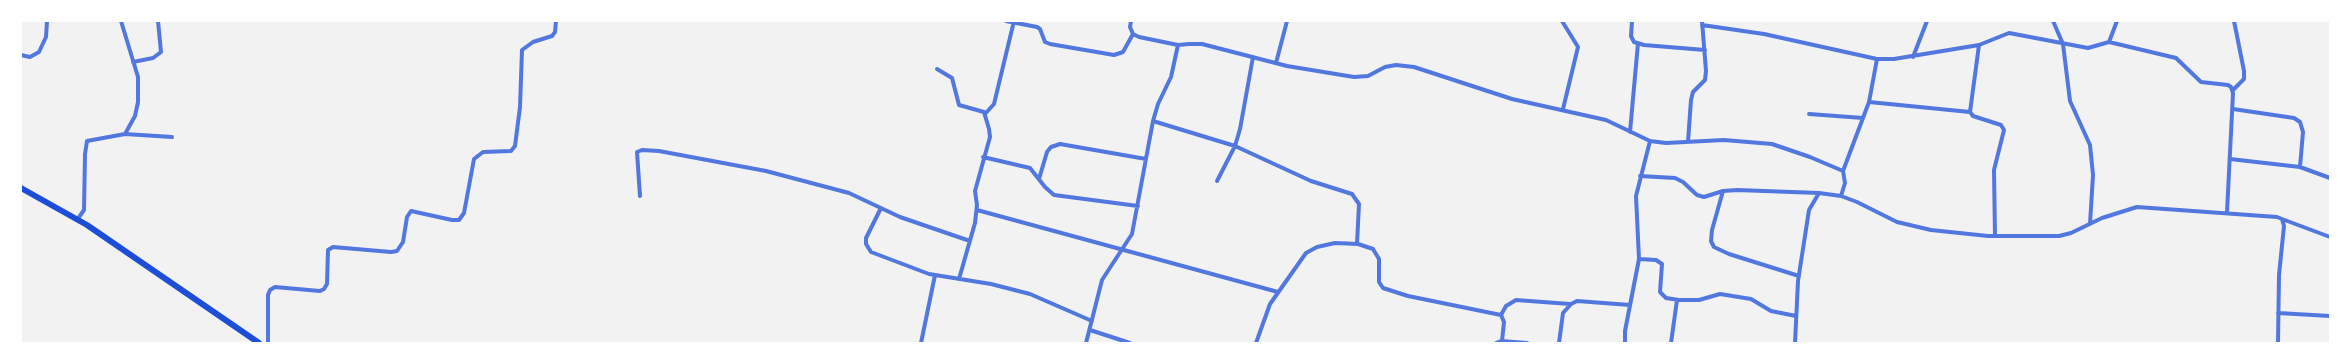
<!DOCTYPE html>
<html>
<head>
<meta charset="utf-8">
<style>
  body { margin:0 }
  #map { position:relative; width:2351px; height:364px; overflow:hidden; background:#f2f2f2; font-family:"Open Sans",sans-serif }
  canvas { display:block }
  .frame { position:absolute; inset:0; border:22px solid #fff; pointer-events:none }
</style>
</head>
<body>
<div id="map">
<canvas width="2351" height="364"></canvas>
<div class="frame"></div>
</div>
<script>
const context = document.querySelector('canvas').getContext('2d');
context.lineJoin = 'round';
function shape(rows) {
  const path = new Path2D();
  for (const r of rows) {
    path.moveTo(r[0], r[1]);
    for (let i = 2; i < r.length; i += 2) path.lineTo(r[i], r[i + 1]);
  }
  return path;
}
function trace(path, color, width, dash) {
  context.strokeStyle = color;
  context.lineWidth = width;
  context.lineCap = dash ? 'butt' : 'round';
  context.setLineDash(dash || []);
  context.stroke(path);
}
trace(shape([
  [1006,21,1037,27,1040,29,1045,42,1050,44,1114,55,1123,52,1133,34],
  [1131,21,1130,27,1133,34,1139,37,1178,45],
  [1562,21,1578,47,1563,109],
  [1632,21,1631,36,1634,42,1644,45,1705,50],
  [2053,21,2063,44,2070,101,2090,145,2093,175,2090,224],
  [1702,25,1764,34,1877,59,1894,59,1979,45,2009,33,2088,48,2109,42,2117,21],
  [2109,42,2176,58,2201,82,2228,85,2231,87,2233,93,2227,212],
  [1979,45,1970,112,1973,116,2001,125,2004,130,1994,170,1995,236],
  [21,55,30,57,39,52,46,37,47,21],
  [1913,57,1927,21],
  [133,62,153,58,161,52,158,21],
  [1276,63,1287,21],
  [937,69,952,78,959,105,984,112,989,129,990,137,975,191,977,205,975,223,959,279],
  [2233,90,2244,79,2244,71,2234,21],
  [1869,102,1970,112],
  [2233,109,2294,118,2300,122,2303,132,2300,167],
  [985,114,994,104,1014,21],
  [1809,114,1863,118],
  [1153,121,1235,146,1311,181,1352,194,1359,204,1357,244],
  [1630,132,1638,43],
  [125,134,172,137],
  [1688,142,1691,100,1693,92,1705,80,1706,71,1702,21],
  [983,157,1030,168,1045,187,1054,195,1138,206],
  [2230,159,2300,167,2330,178],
  [1843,171,1869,102,1877,59],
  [1640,176,1675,178,1683,182,1697,195,1704,197,1723,191,1737,190,1819,193],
  [1039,179,1047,152,1051,147,1060,144,1146,159],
  [1217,181,1235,146,1240,129,1253,57],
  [1723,191,1712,230,1711,241,1714,247,1729,254,1799,276],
  [640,196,637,152,642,150,659,151,766,171,849,193,900,217,970,241],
  [881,208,866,238,866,244,871,252,929,274,991,284,1030,294,1092,321],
  [977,210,1278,292],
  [2282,219,2330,237],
  [77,220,84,210,85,154,87,141,125,134,135,116,138,102,138,77,121,21],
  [1639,259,1656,260,1662,264,1660,292,1666,298,1679,300,1699,300,1720,294,1751,299,1771,311,1796,316],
  [2278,313,2330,316],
  [1501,315,1506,306,1516,300,1570,304],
  [1090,330,1130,343],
  [268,343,268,295,270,290,275,287,320,291,324,289,327,284,328,250,333,247,391,252,397,251,403,242,407,217,411,211,452,220,459,220,464,213,474,159,483,152,511,151,515,146,520,107,522,50,533,42,552,36,555,32,556,21],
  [921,343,935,275],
  [1086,343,1102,280,1132,234,1153,121,1158,104,1171,77,1178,45,1189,44,1202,44,1287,66,1354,77,1368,76,1385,67,1396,65,1414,67,1512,99,1606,120,1650,141,1666,143,1724,140,1772,144,1810,157,1843,171,1845,183,1841,196,1857,202,1897,222,1931,230,1988,236,2059,236,2071,233,2102,218,2137,207,2277,217,2282,219,2284,226,2279,275,2278,343],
  [1256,343,1270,304,1306,253,1317,247,1335,243,1358,244,1373,249,1379,259,1379,282,1383,288,1408,296,1501,315,1504,322,1502,341],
  [1496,343,1501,341,1527,343],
  [1559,343,1563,313,1571,304,1577,301,1630,305],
  [1625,343,1625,331,1639,259,1636,196,1650,141],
  [1671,343,1677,300],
  [1795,343,1798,281,1809,210,1819,193,1841,196]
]), '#5277de', 4);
trace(shape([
  [21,188,87,225,259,343]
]), '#1d4ed8', 6);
</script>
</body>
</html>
